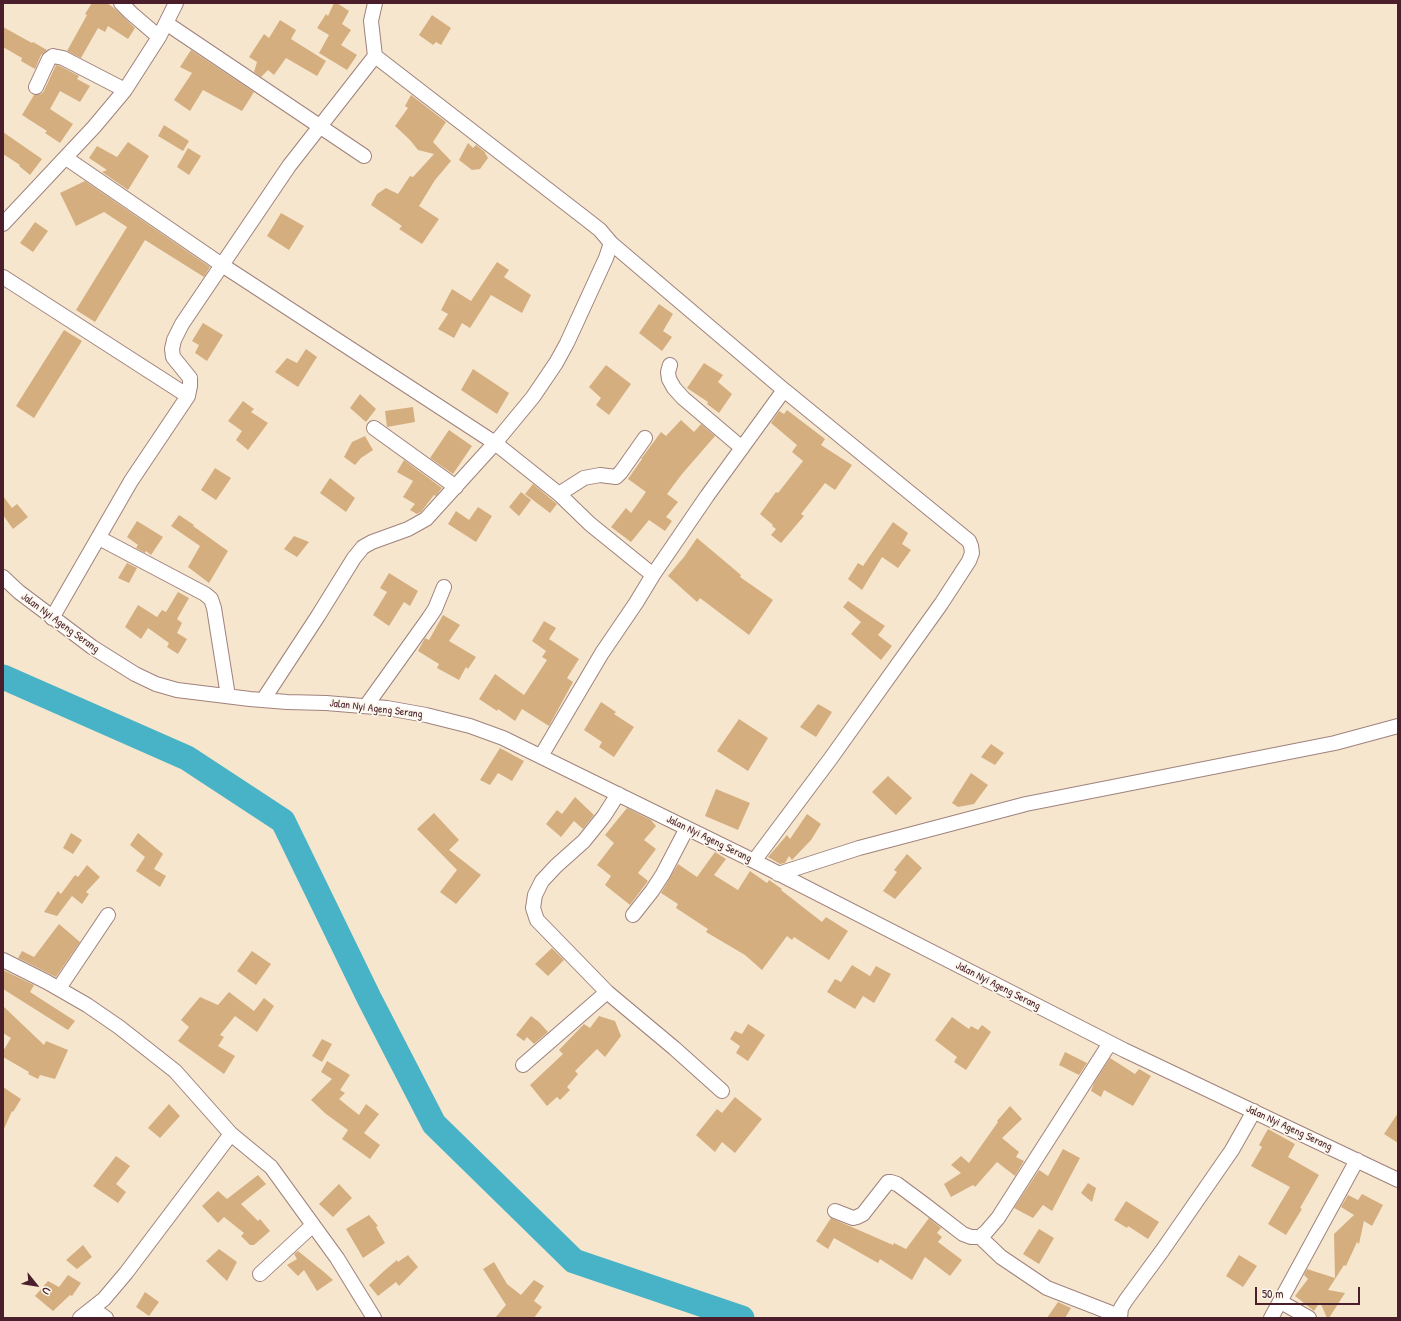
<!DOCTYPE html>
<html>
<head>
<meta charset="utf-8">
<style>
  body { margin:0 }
  #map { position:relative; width:1401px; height:1321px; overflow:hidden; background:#f6e6ce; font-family:"Patrick Hand",sans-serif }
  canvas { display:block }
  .frame { position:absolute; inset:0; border:4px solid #4a1f2b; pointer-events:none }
  .north { position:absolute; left:16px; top:1265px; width:40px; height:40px; -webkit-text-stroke:3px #fbf7ec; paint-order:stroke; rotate:120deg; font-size:11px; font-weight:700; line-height:16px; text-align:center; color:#4a1f2b }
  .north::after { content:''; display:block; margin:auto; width:14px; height:18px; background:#4a1f2b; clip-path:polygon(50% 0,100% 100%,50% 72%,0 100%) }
  .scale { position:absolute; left:1255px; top:1287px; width:105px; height:18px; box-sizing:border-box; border:2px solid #4a1f2b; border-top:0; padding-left:5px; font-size:12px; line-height:14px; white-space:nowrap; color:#4a1f2b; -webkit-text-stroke:3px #fbf7ec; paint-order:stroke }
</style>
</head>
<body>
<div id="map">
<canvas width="1401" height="1321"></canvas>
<div class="frame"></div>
<div class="north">U</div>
<div class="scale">50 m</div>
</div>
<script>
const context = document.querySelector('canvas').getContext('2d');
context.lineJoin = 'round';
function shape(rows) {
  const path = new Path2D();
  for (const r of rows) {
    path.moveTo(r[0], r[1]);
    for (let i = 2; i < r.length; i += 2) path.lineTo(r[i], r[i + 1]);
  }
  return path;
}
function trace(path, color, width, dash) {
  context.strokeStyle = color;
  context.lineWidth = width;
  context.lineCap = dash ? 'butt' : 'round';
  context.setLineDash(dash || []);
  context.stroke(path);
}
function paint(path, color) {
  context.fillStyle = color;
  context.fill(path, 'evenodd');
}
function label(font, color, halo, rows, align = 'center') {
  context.font = font + ' "Patrick Hand",sans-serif';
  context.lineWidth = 3.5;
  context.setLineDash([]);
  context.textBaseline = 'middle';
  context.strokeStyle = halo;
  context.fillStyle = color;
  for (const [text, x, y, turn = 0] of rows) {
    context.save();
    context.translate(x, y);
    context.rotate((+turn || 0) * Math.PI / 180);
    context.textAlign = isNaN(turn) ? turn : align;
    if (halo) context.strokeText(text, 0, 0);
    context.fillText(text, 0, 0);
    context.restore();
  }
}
trace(shape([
  [3,677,187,758,283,821,369,998,434,1124,574,1261,742,1318]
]), '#48b3c6', 25);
paint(shape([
  [92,3,107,3,114,8,135,28,128,39,108,26,105,32,98,28,81,58,67,51,87,15,85,14],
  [334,3,337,3,349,11,342,24,351,30,341,45,357,55,347,70,319,53,329,35,317,28,326,14,328,16],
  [432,15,451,28,441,45,436,42,433,45,419,35],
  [280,20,296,30,291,39,326,61,317,76,286,58,274,75,268,70,261,77,254,72,257,62,249,57,264,34,269,38],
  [3,27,32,43,33,42,47,50,41,55,35,69,21,61,22,58,3,47],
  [191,50,254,92,242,111,203,90,190,111,174,100,192,73,180,67],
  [56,65,60,66,79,76,77,79,90,86,80,102,60,91,50,109,73,124,60,143,45,133,47,131,22,115,34,95,41,94,44,91],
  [411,95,446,122,433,142,451,161,435,180,419,206,439,219,422,244,399,229,402,226,371,205,377,194,386,188,398,194,410,176,413,177,434,154,418,150,410,140,395,126,408,108,405,106],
  [164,125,189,141,183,151,158,136],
  [3,132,42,159,30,175,19,166,20,165,3,154],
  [128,142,149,156,128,190,102,172,107,170,89,158,97,146,117,157],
  [468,143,473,148,476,145,485,152,485,153,488,158,480,169,472,170,459,160],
  [188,148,201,156,189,175,177,167],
  [85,181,210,267,204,277,145,240,95,322,76,310,127,227,104,212,76,226,60,193],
  [281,213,304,226,289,250,267,236],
  [35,222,48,231,33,252,20,243],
  [497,262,509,270,504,277,531,295,522,313,491,295,470,328,462,323,454,338,438,329,448,314,441,310,452,289,471,301],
  [659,304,673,314,663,331,672,337,662,351,639,333],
  [203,323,223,335,207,361,195,353,199,345,192,341],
  [64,330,82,341,34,418,16,406],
  [306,349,317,357,298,387,275,372,287,358,297,363],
  [704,363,723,375,718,382,732,394,719,413,707,404,708,402,687,388],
  [606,365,631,384,609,415,596,405,601,398,589,387],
  [473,369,509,393,497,414,461,390],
  [360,394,376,409,366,422,350,408],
  [243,401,254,409,251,412,268,423,248,450,236,440,242,431,228,421],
  [413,407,415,422,387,427,385,411],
  [787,410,825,439,821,445,852,465,835,490,825,483,801,514,804,516,781,543,771,535,776,529,772,526,773,525,760,514,776,492,778,493,803,461,792,452,797,445,771,423,779,411,784,414],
  [681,420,694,432,701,424,715,436,682,474,667,494,678,502,666,517,672,521,665,531,649,520,631,542,611,527,626,508,631,513,646,492,628,479,642,459,641,459,661,432,666,436],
  [449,430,472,446,453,474,430,458],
  [365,436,373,450,361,458,355,465,344,457,352,442],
  [404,460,442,488,436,496,434,495,421,512,417,514,410,510,415,504,403,497,413,481,397,472],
  [215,468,231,478,216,500,201,490],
  [330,478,355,498,346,512,320,493],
  [533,484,557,504,550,513,525,494],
  [521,492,531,500,519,516,509,507],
  [3,496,12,508,17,504,28,517,13,529,3,515],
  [478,507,492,516,476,542,448,524,456,511,469,520],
  [179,515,194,525,193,526,228,551,209,583,188,567,200,546,171,526],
  [137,521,163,537,151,555,146,551,145,553,136,548,138,545,127,537],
  [893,522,908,533,902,544,911,550,898,568,882,557,862,590,848,579,858,563,863,566],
  [294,536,309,542,297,557,284,549],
  [697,538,741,575,740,577,773,600,749,635,700,598,697,602,668,576,684,557],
  [127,563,137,568,129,583,118,578],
  [389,573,418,591,410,606,404,602,389,626,373,615,387,592,380,588],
  [178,592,189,598,177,619,182,623,177,633,187,639,178,654,167,647,169,643,148,628,141,639,125,627,138,605,157,617,162,610,166,612],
  [848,601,885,626,878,635,892,646,881,660,851,634,861,622,843,607],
  [443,615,460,625,449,641,476,657,468,669,466,667,459,680,437,668,439,664,418,651,425,638,429,640],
  [544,621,556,628,549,639,579,659,567,678,573,682,549,726,522,709,515,721,498,709,497,711,479,699,495,674,524,695,547,660,542,657,546,651,532,641],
  [601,702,616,712,614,714,634,727,614,757,599,747,602,742,584,730],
  [818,704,832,712,816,737,800,727],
  [739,719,768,738,748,771,717,751],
  [991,744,1004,753,995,765,981,757],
  [500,748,524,761,512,781,498,773,490,785,480,780],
  [971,773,988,785,974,804,958,807,952,803],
  [888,776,912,798,896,815,872,792],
  [716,789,750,803,738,830,705,816],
  [575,797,594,815,583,829,574,821,561,837,546,824,557,810,562,814],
  [627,808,651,820,656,826,644,840,656,849,638,873,648,881,630,905,605,885,611,876,597,865,614,843,605,835],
  [434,813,459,840,449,850,481,875,456,904,440,892,457,870,417,829],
  [807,814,821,824,811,840,792,860,789,856,785,863,780,864,768,857,787,835,790,839],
  [71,833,82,840,73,854,63,848],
  [138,833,163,854,154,869,166,876,160,887,136,871,145,857,130,845],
  [715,852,726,859,714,875,738,890,750,871,767,883,769,880,782,889,781,890,822,922,826,917,848,931,829,960,794,937,792,940,787,936,762,970,745,955,706,932,708,929,676,908,678,904,661,893,678,864,697,877],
  [907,854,922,868,895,899,883,891,897,872,894,870],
  [87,865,100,877,86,892,89,894,82,904,72,896,57,916,44,912,58,891,61,894,75,875,78,877],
  [59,924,80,942,56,977,18,958,22,951,34,957],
  [552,948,564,960,548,976,535,964],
  [252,951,271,964,256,985,237,971],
  [852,965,870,976,876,966,891,974,874,1003,863,996,855,1009,827,992,835,979,841,982],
  [3,970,34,985,30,992,75,1021,68,1030,3,989],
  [229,992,254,1011,264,998,274,1006,257,1032,235,1016,220,1035,224,1037,218,1046,235,1056,224,1074,178,1041,189,1027,181,1020,200,997,218,1005],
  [3,1006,44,1045,46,1041,68,1050,55,1079,40,1075,38,1079,28,1074,29,1072,3,1057,3,1051,11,1038,3,1033],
  [531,1016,539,1022,548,1032,534,1044,527,1037,524,1041,516,1035],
  [599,1016,615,1021,621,1036,605,1057,597,1049,575,1071,578,1074,567,1087,570,1090,560,1100,557,1097,547,1106,530,1085,563,1054,559,1050,584,1024,590,1028],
  [952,1017,969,1029,971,1026,978,1030,982,1025,991,1032,966,1070,954,1062,957,1057,935,1040],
  [748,1024,765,1035,748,1061,736,1053,740,1046,730,1039,735,1031,742,1034],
  [322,1039,332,1044,322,1062,312,1056],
  [1065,1052,1087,1063,1079,1075,1059,1065],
  [1110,1058,1135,1074,1139,1069,1151,1076,1133,1106,1104,1090,1101,1097,1091,1091,1094,1083],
  [327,1061,350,1075,340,1090,345,1093,339,1099,359,1115,366,1104,379,1114,364,1133,380,1145,370,1159,342,1139,348,1130,326,1114,311,1100,332,1079,321,1072],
  [3,1087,21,1099,13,1112,12,1111,3,1131],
  [735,1097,762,1119,735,1153,722,1142,715,1152,696,1135,717,1109,722,1113],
  [169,1104,180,1116,160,1138,148,1128],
  [1010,1106,1022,1119,1002,1138,1019,1152,1016,1157,1024,1161,1015,1176,997,1162,975,1187,973,1185,951,1197,944,1184,961,1173,951,1165,961,1156,969,1163,998,1122,997,1121],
  [1398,1113,1398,1143,1384,1134],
  [1268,1129,1295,1144,1288,1157,1319,1175,1300,1208,1302,1209,1286,1235,1268,1224,1290,1187,1251,1166,1262,1147,1259,1145],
  [1063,1149,1080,1158,1052,1211,1043,1205,1033,1218,1014,1208,1039,1170,1048,1176],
  [116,1156,130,1166,116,1184,126,1192,118,1203,93,1186],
  [258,1175,266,1184,241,1204,258,1221,260,1219,270,1231,254,1245,250,1245,241,1236,244,1233,224,1217,218,1223,202,1206,218,1191,227,1199],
  [1088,1183,1096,1188,1092,1202,1081,1193],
  [339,1184,352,1198,333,1217,319,1204],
  [1362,1194,1383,1205,1372,1226,1364,1221,1359,1244,1357,1242,1346,1266,1344,1265,1328,1290,1345,1293,1329,1318,1327,1318,1320,1302,1314,1311,1295,1296,1308,1279,1304,1275,1307,1269,1335,1278,1334,1234,1354,1215,1341,1207,1348,1195,1358,1200],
  [1126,1201,1159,1222,1148,1239,1128,1226,1127,1228,1114,1220],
  [369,1215,378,1226,376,1227,385,1243,363,1258,346,1229],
  [831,1218,893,1245,894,1243,906,1249,929,1218,941,1228,937,1233,942,1237,938,1242,962,1260,950,1276,925,1257,912,1280,880,1259,878,1263,834,1238,828,1249,816,1241],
  [1039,1229,1054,1238,1039,1264,1023,1254],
  [83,1245,92,1257,77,1269,66,1260],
  [219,1249,237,1262,227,1281,206,1261],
  [298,1251,324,1272,333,1280,317,1291,304,1270,298,1276,287,1265,297,1259,294,1254],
  [408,1255,418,1267,399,1286,396,1282,378,1296,369,1285,385,1270,397,1260,398,1262],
  [1239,1255,1257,1266,1243,1287,1226,1276],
  [494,1262,507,1284,521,1295,534,1280,544,1286,534,1301,542,1307,534,1318,495,1318,506,1305,483,1269],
  [68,1275,81,1283,72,1296,70,1295,53,1311,35,1296,48,1281,59,1287],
  [145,1292,159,1302,149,1316,136,1307],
  [1058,1302,1071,1308,1065,1318,1047,1318]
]), '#d5ae7f');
const minor = shape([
  [121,3,131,13,159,37],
  [166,23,364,156],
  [36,87,49,59,53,56,63,58,125,90],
  [66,158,222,265,495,443,559,494,590,524,653,575],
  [3,224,94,127,125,90,159,37,176,3],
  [3,277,188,396],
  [670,365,668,372,669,379,674,388,683,398,742,448],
  [374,428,456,487],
  [559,494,584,478,600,475,616,477,621,472,645,438],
  [99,538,205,594,211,599,214,608,228,696],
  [3,577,19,592,92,647,135,674,156,684,177,690,250,699,287,702,326,703,387,708,426,715,470,726,503,738,754,861,1124,1050,1398,1180],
  [52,618,131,481,188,396,190,386,190,378,173,357,172,349,174,340,182,324,289,166,375,56],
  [263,700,318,616,354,558,363,547,372,542,408,529,426,519,495,443,533,397,556,363,567,343,606,258,611,243,600,230,586,219,375,56,371,21,375,3],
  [366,706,429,618,435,609,444,587],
  [541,756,602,653,636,603,653,575,707,496,784,390,611,243],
  [618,794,604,816,584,841,556,866,542,881,535,895,533,908,537,920,607,992,674,1048,722,1091],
  [754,861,831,758,941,604,969,561,972,553,971,546,969,541,784,390],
  [778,874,859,848,1026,804,1335,743,1398,726],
  [633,915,652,891,663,874,687,828],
  [3,960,47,982,87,1005,119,1027,175,1071,231,1134,271,1167,337,1258,374,1318],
  [59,988,108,915],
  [523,1065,607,992],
  [835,1211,853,1218,857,1217,863,1214,888,1182,891,1182,897,1184,924,1204,963,1234,971,1237,980,1237,986,1232,998,1218,1110,1043],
  [980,1237,1001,1257,1047,1288,1119,1316],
  [260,1274,313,1225],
  [1281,1302,1309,1318],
  [93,1309,106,1318],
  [80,1318,104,1299,126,1273,231,1134],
  [1120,1318,1121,1308,1126,1300,1162,1251,1232,1150,1254,1111],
  [1271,1318,1357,1160]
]);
trace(minor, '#a0827c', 16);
trace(minor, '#fff', 14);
label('11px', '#4a1f2b', '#fbf7ec', [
  ["Jalan Nyi Ageng Serang",60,623,36],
  ["Jalan Nyi Ageng Serang",376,709,7],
  ["Jalan Nyi Ageng Serang",709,839,26],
  ["Jalan Nyi Ageng Serang",998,986,27],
  ["Jalan Nyi Ageng Serang",1289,1128,25]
]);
</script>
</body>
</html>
